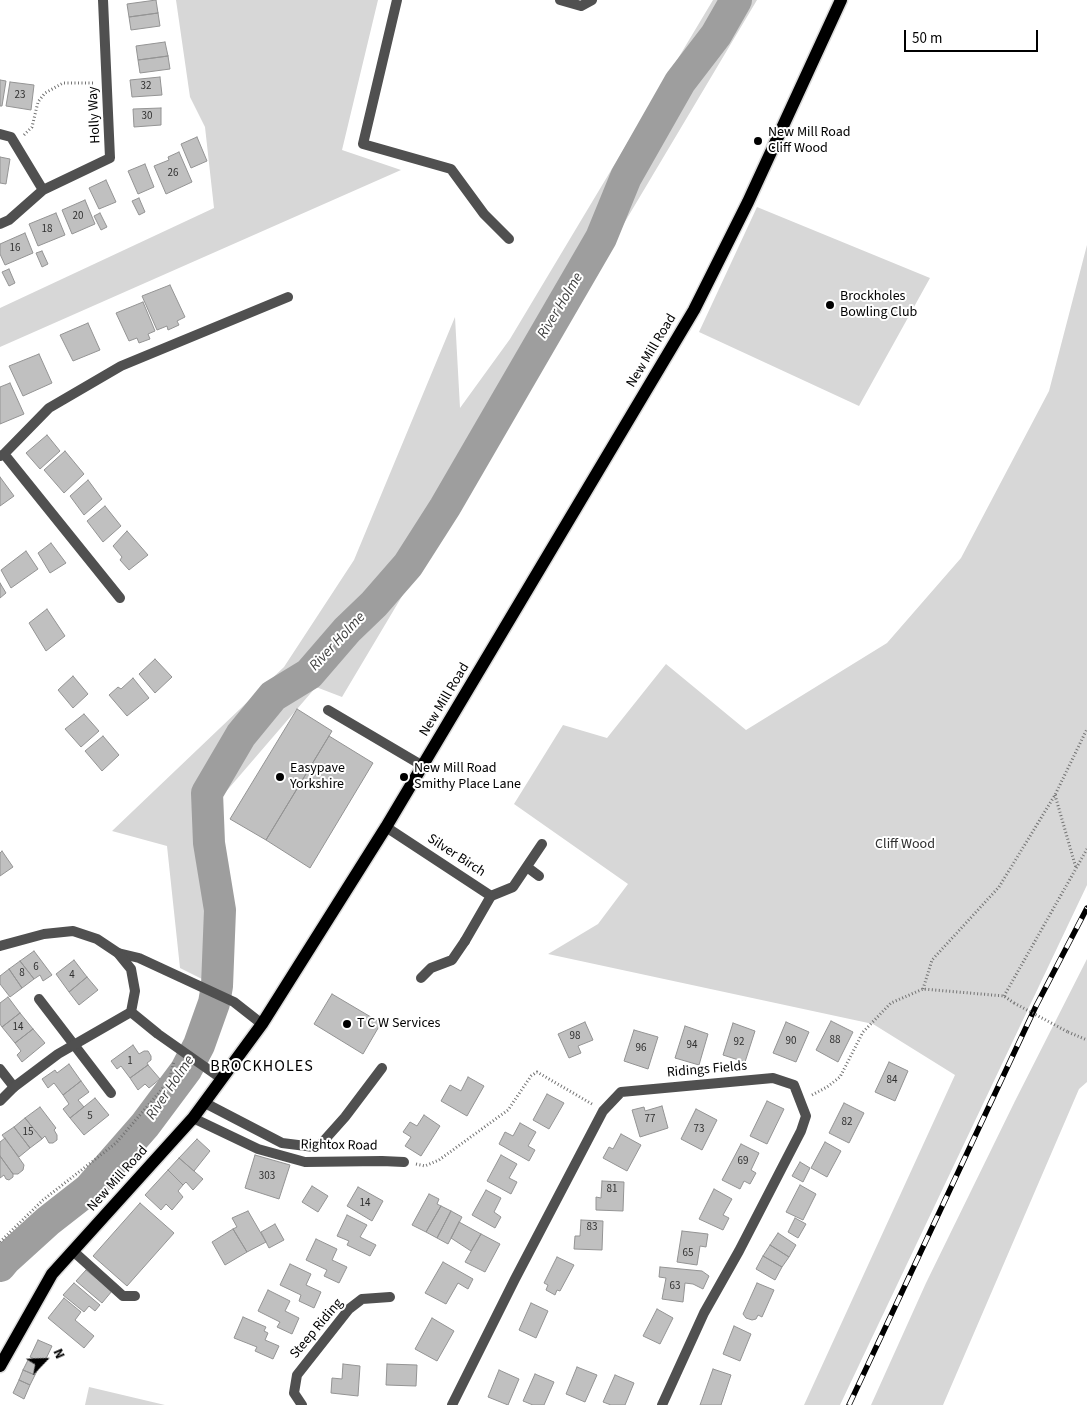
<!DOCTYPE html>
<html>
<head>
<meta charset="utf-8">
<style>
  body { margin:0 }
  #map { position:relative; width:1087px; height:1405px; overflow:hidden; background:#fff; font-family:"Source Sans 3",sans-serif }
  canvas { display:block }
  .north { position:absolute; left:20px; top:1335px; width:50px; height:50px; -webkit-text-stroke:4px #fff; paint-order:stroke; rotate:66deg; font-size:14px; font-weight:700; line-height:20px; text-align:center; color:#000 }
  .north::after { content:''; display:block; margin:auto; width:18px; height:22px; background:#000; clip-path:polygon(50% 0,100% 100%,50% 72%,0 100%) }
  .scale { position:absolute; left:904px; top:30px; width:134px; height:22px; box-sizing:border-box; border:2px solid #000; border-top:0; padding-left:6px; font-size:15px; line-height:18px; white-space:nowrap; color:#000; -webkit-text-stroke:4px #fff; paint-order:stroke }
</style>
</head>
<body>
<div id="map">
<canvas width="1087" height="1405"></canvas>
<div class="north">N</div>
<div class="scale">50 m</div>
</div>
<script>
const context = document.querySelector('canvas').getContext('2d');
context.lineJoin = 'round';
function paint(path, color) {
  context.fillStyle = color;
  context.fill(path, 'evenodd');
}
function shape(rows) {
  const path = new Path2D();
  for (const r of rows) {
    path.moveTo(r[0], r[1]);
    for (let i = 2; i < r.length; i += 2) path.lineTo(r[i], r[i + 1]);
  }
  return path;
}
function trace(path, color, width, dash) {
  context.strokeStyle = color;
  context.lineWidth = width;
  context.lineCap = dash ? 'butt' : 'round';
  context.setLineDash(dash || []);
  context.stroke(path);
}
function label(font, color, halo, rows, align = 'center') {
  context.font = font + ' "Source Sans 3",sans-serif';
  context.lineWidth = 4;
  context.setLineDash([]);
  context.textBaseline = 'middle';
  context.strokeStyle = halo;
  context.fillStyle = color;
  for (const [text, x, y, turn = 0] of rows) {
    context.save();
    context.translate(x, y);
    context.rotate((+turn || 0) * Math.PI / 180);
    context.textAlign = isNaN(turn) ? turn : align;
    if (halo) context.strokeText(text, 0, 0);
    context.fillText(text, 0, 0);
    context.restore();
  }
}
paint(shape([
  [176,0,378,0,342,150,401,170,0,347,0,308,214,208,205,127,190,97],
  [713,0,757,0,342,697,316,687,217,802,212,984,180,968,167,846,112,831,284,667,354,560,455,317,460,408,510,339],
  [757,207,930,278,859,406,699,332],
  [1087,245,1087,885,840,1405,804,1405,955,1075,873,1024,548,954,598,924,628,884,514,804,563,725,607,738,666,664,746,730,887,643,961,558,1049,391],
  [1087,959,1087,1082,1079,1089,943,1405,871,1405,926,1283,1015,1101],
  [89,1387,165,1405,85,1405]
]), '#d7d7d7');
trace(shape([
  [0,1266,5,1260,48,1221,89,1189,145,1125,186,1070,199,1045,214,1003,217,986,220,910,209,843,207,793,241,735,273,696,309,674,347,630,374,604,408,565,445,507,601,238,626,177,680,82,716,35,736,0]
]), '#9e9e9e', 32);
const building = shape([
  [156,0,158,13,129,17,127,4,156,0],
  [158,13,160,26,131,30,129,17,158,13],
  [165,42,168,56,138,60,136,46,165,42],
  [168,56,170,69,140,73,138,60,168,56],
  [160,77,162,95,132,97,130,80,160,77],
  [0,80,6,81,2,106,0,106,0,80],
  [10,82,34,85,31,110,6,106,10,82],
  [161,108,161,125,134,127,133,109,161,108],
  [197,137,207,161,191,168,181,144,197,137],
  [179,152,192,182,166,194,154,166,169,160,168,157,179,152],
  [0,157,10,159,6,184,0,183,0,157],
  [145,164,154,187,138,194,128,171,145,164],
  [106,180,116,202,99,209,89,188,106,180],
  [139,198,145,212,139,215,132,201,139,198],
  [85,200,95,224,72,234,62,210,85,200],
  [56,213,65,235,38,246,29,224,56,213],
  [100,213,107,227,101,230,94,216,100,213],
  [25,233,33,253,5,265,0,254,0,244,25,233],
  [42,251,48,264,42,267,36,253,42,251],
  [9,269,15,283,9,286,2,272,9,269],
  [170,285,185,317,177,321,179,325,168,330,167,326,157,330,142,296,170,285],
  [143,302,155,331,148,334,150,339,139,343,137,338,129,341,116,313,143,302],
  [88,323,100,350,73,361,60,335,88,323],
  [39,354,52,383,23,396,9,366,39,354],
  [10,383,24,414,0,424,0,387,10,383],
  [47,435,60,451,40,469,26,453,47,435],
  [65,451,84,474,64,493,44,470,65,451],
  [0,477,14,496,0,506,0,477],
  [88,480,102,499,84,515,70,496,88,480],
  [105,506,121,526,103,542,87,521,105,506],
  [127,531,148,555,129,570,120,560,122,557,113,546,127,531],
  [51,543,66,563,50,573,38,553,51,543],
  [26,551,38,569,11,588,1,570,26,551],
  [0,583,6,593,0,598,0,583],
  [47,609,65,636,46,651,29,623,47,609],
  [155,659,172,677,155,693,139,674,155,659],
  [73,676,88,694,73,708,58,690,73,676],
  [133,678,149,698,127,716,109,695,118,687,121,689,133,678],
  [297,709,332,731,266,840,230,819,297,709],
  [84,714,99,731,81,747,65,729,84,714],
  [103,736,119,755,102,771,85,751,103,736],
  [329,736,373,763,310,868,266,840,329,736],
  [2,851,13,867,0,876,0,853,2,851],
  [34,951,52,975,43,981,40,975,34,979,20,961,34,951],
  [74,960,87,977,69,992,56,974,74,960],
  [20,961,34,979,22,988,9,969,20,961],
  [9,969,22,988,10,997,0,984,0,976,9,969],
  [87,977,98,990,79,1005,69,992,87,977],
  [332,994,381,1023,363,1054,314,1024,332,994],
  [8,997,20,1013,2,1027,0,1024,0,1003,8,997],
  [20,1013,33,1029,15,1043,2,1027,20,1013],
  [831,1021,853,1032,838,1062,816,1050,831,1021],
  [585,1022,593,1040,578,1046,581,1053,569,1058,558,1034,585,1022],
  [786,1022,809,1032,796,1062,773,1053,786,1022],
  [733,1023,755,1031,745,1062,723,1055,733,1023],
  [685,1026,708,1034,699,1065,675,1058,685,1026],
  [33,1029,45,1043,22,1062,17,1055,21,1051,15,1043,33,1029],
  [634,1030,658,1037,648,1069,624,1061,634,1030],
  [133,1045,139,1054,144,1051,148,1051,151,1056,151,1060,147,1063,148,1065,130,1078,121,1066,117,1069,111,1061,133,1045],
  [889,1062,908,1071,895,1101,875,1092,889,1062],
  [69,1064,81,1081,63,1095,54,1083,48,1088,42,1079,55,1070,57,1073,69,1064],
  [148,1065,160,1079,149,1088,145,1084,138,1090,130,1078,148,1065],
  [468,1077,484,1086,467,1116,441,1101,450,1085,461,1091,468,1077],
  [81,1081,89,1092,78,1100,84,1107,70,1118,63,1109,69,1104,63,1095,81,1081],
  [547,1094,564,1103,549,1129,533,1120,547,1094],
  [95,1098,109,1115,84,1135,70,1118,95,1098],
  [767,1101,784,1109,767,1144,750,1136,767,1101],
  [844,1103,864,1113,849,1143,829,1133,844,1103],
  [662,1106,668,1128,640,1137,632,1110,644,1107,645,1111,662,1106],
  [40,1107,56,1128,54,1130,57,1135,57,1140,53,1143,49,1143,45,1136,42,1139,25,1118,40,1107],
  [696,1109,717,1120,702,1150,681,1139,696,1109],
  [424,1115,440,1126,421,1156,405,1146,411,1137,403,1132,410,1122,417,1126,424,1115],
  [25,1118,42,1139,30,1148,14,1127,25,1118],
  [520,1123,536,1132,528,1146,535,1150,529,1161,499,1144,505,1132,513,1136,520,1123],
  [14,1127,30,1148,19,1157,2,1135,14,1127],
  [621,1134,641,1145,627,1171,603,1158,609,1147,613,1149,621,1134],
  [5,1138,24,1165,23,1170,18,1174,13,1174,0,1156,0,1142,5,1138],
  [197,1139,210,1151,194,1171,179,1158,197,1139],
  [825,1142,841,1151,827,1177,811,1168,825,1142],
  [741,1144,759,1153,751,1170,756,1173,750,1184,744,1181,740,1189,722,1180,741,1144],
  [255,1155,290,1165,279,1199,245,1188,255,1155],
  [501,1155,517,1164,509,1178,517,1182,511,1194,487,1181,501,1155],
  [0,1156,13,1174,13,1177,9,1180,6,1179,4,1175,0,1178,0,1156],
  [179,1158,203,1179,193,1190,186,1182,183,1185,168,1170,179,1158],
  [800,1162,810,1168,803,1182,792,1176,800,1162],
  [168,1170,183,1185,178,1191,183,1197,172,1210,166,1204,161,1210,145,1195,168,1170],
  [602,1181,624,1182,623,1211,596,1210,596,1197,601,1198,602,1181],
  [800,1185,816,1194,803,1220,786,1212,800,1185],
  [312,1186,328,1196,318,1212,302,1202,312,1186],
  [358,1187,383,1201,372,1221,347,1206,358,1187],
  [714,1189,732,1199,723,1215,729,1218,723,1230,699,1219,714,1189],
  [486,1190,501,1198,494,1212,501,1217,495,1228,472,1215,486,1190],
  [429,1194,439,1199,437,1204,441,1206,426,1232,412,1225,429,1194],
  [140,1203,174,1233,127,1286,93,1256,140,1203],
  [441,1206,451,1211,437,1238,426,1232,441,1206],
  [248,1211,266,1242,247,1252,233,1229,237,1227,232,1218,248,1211],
  [451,1211,462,1217,448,1244,437,1238,451,1211],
  [347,1215,367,1225,360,1237,376,1245,370,1256,347,1245,349,1241,337,1236,347,1215],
  [795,1218,806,1224,798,1238,788,1232,795,1218],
  [581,1220,603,1221,602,1250,574,1249,575,1236,580,1236,581,1220],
  [459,1222,481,1234,471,1251,451,1238,459,1222],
  [275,1224,284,1240,269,1248,261,1232,275,1224],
  [233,1229,247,1252,225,1265,212,1242,233,1229],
  [682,1231,708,1234,706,1247,700,1246,697,1265,677,1262,682,1231],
  [778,1233,796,1245,789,1257,770,1245,778,1233],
  [481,1234,500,1244,485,1272,465,1262,481,1234],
  [316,1239,337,1249,332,1260,347,1267,339,1283,324,1276,327,1270,306,1260,316,1239],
  [770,1245,789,1257,782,1267,763,1256,770,1245],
  [763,1256,782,1267,775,1280,756,1269,763,1256],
  [557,1257,574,1265,560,1291,557,1290,555,1295,546,1290,548,1285,544,1283,557,1257],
  [443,1262,473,1279,468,1289,458,1283,446,1304,425,1293,443,1262],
  [290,1264,311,1274,306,1285,321,1292,314,1308,299,1301,301,1295,280,1285,290,1264],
  [660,1267,702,1271,709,1276,703,1289,693,1284,685,1283,683,1302,662,1299,666,1278,659,1277,660,1267],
  [86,1270,112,1291,102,1303,76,1281,86,1270],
  [74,1283,100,1305,95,1311,89,1306,84,1312,63,1295,74,1283],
  [757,1283,774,1290,762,1317,758,1315,756,1319,752,1320,746,1318,743,1314,757,1283],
  [268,1290,290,1301,285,1311,299,1318,292,1334,277,1327,280,1322,258,1311,268,1290],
  [64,1298,81,1312,75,1320,94,1336,84,1348,48,1318,64,1298],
  [531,1303,548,1311,536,1338,519,1330,531,1303],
  [657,1309,673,1318,660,1344,643,1336,657,1309],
  [243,1317,266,1327,264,1331,268,1333,265,1340,279,1346,273,1359,255,1351,257,1347,234,1338,243,1317],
  [432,1318,454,1331,437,1361,415,1349,432,1318],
  [734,1326,751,1334,740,1361,723,1354,734,1326],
  [38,1340,52,1346,44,1363,30,1357,38,1340],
  [28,1360,39,1367,35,1375,23,1370,28,1360],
  [343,1364,360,1366,358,1396,331,1393,332,1378,342,1379,343,1364],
  [387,1364,417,1365,416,1386,386,1385,387,1364],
  [577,1367,597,1375,585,1402,566,1394,577,1367],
  [713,1369,731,1375,721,1405,700,1405,713,1369],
  [23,1370,35,1375,30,1385,19,1380,23,1370],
  [499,1370,519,1379,508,1405,488,1397,499,1370],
  [535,1374,554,1382,544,1405,533,1405,523,1401,535,1374],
  [615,1375,634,1383,625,1405,611,1405,603,1402,615,1375],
  [19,1380,30,1385,24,1399,13,1393,19,1380]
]);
paint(building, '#c0c0c0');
trace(building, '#949494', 1);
const primary = shape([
  [0,1366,52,1274,193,1118,262,1024,386,827,694,310,748,202,841,0]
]);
trace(primary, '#dbdbdb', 15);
trace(shape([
  [24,135,32,127,38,102,45,93,63,83,94,83],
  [1055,795,1076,868],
  [923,989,932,960,999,887,1055,795,1087,729],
  [1004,996,1087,849],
  [1068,1032,1087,1040],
  [812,1095,827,1087,840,1077,863,1032,891,1003,923,989,1004,996,1014,1003],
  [416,1164,425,1166,439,1160,508,1110,531,1076,537,1072,592,1104],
  [0,1242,43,1200,116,1143,169,1081,174,1061]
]), '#727272', 3, [1, 2.5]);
trace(shape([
  [397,0,363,144,451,169,484,214,509,239],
  [560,0,581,6,592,0],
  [328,710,423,766],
  [527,867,539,876],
  [491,896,513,887,542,844],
  [118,953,139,958,234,1002,262,1024],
  [421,978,431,968,452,960,465,941],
  [39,999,111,1093],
  [0,1069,14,1087],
  [205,1103,282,1143,314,1147,320,1145,345,1117,382,1068],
  [73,1251,123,1296,135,1296]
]), '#505050', 10);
trace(shape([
  [0,134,11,137,43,190],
  [0,224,9,220,43,190,110,158,103,0],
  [4,454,120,598],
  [0,456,4,454,49,408,121,366,288,297],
  [386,827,491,896,465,941],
  [0,946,44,934,73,931,97,939,118,953,131,969,135,991,131,1012,158,1034,222,1079],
  [0,1101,14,1087,58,1054,131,1012],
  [193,1118,258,1149,305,1162,382,1161,404,1162],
  [302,1405,294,1393,297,1375,349,1309,362,1299,390,1297],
  [452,1405,515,1279,603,1111,621,1092,773,1078,794,1085,806,1116,801,1131,739,1251,704,1313,662,1405]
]), '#505050', 10);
trace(primary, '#000', 12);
const rail = shape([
  [849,1405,1036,1006,1087,908]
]);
trace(rail, '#000', 5.5);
trace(rail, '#fff', 4, [11]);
trace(shape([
  [1014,1003,1068,1032]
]), '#727272', 3, [1, 2.5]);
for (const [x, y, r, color] of [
  [758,141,5,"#000"],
  [830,305,5,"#000"],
  [280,777,5,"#000"],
  [404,777,5,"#000"],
  [347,1024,5,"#000"]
]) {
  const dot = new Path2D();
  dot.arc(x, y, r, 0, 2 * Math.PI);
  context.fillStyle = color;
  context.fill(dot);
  trace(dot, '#fff', 2);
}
label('11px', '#303030', null, [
  ["32",146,87],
  ["23",20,96],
  ["30",147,117],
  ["26",173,174],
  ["20",78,217],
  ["18",47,230],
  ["16",15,249],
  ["6",36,968],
  ["8",22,974],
  ["4",72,976],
  ["14",18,1028],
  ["98",575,1037],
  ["88",835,1041],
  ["90",791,1042],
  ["92",739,1043],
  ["94",692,1046],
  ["96",641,1049],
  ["1",130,1062],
  ["84",892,1081],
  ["5",90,1117],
  ["77",650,1120],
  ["82",847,1123],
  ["73",699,1130],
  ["15",28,1133],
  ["69",743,1162],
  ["303",267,1177],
  ["81",612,1190],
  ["14",365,1204],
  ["83",592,1228],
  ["65",688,1254],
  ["63",675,1287]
]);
label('14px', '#000', '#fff', [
  ["Holly Way",95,115,-93],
  ["New Mill Road",652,351,-59],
  ["New Mill Road",445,700,-59],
  ["Silver Birch",456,856,33],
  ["Ridings Fields",707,1070,-5],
  ["Rightox Road",339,1146,1],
  ["New Mill Road",118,1179,-48],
  ["Steep Riding",317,1329,-50]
]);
label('14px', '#000', '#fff', [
  ["New Mill Road",768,133],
  ["Cliff Wood",768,149],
  ["Brockholes",840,297],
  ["Bowling Club",840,313],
  ["Easypave",290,769],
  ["Yorkshire",290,785],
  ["New Mill Road",414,769],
  ["Smithy Place Lane",414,785],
  ["T C W Services",357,1024]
], 'left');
label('14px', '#2e2e2e', '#fff', [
  ["Cliff Wood",905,845]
]);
label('italic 15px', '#3f3f3f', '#fff', [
  ["River Holme",561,306,-59],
  ["River Holme",338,642,-47],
  ["River Holme",171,1088,-56]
]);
context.letterSpacing = '1px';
label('16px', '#000', '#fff', [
  ["BROCKHOLES",262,1067]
]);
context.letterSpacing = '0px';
</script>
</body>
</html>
